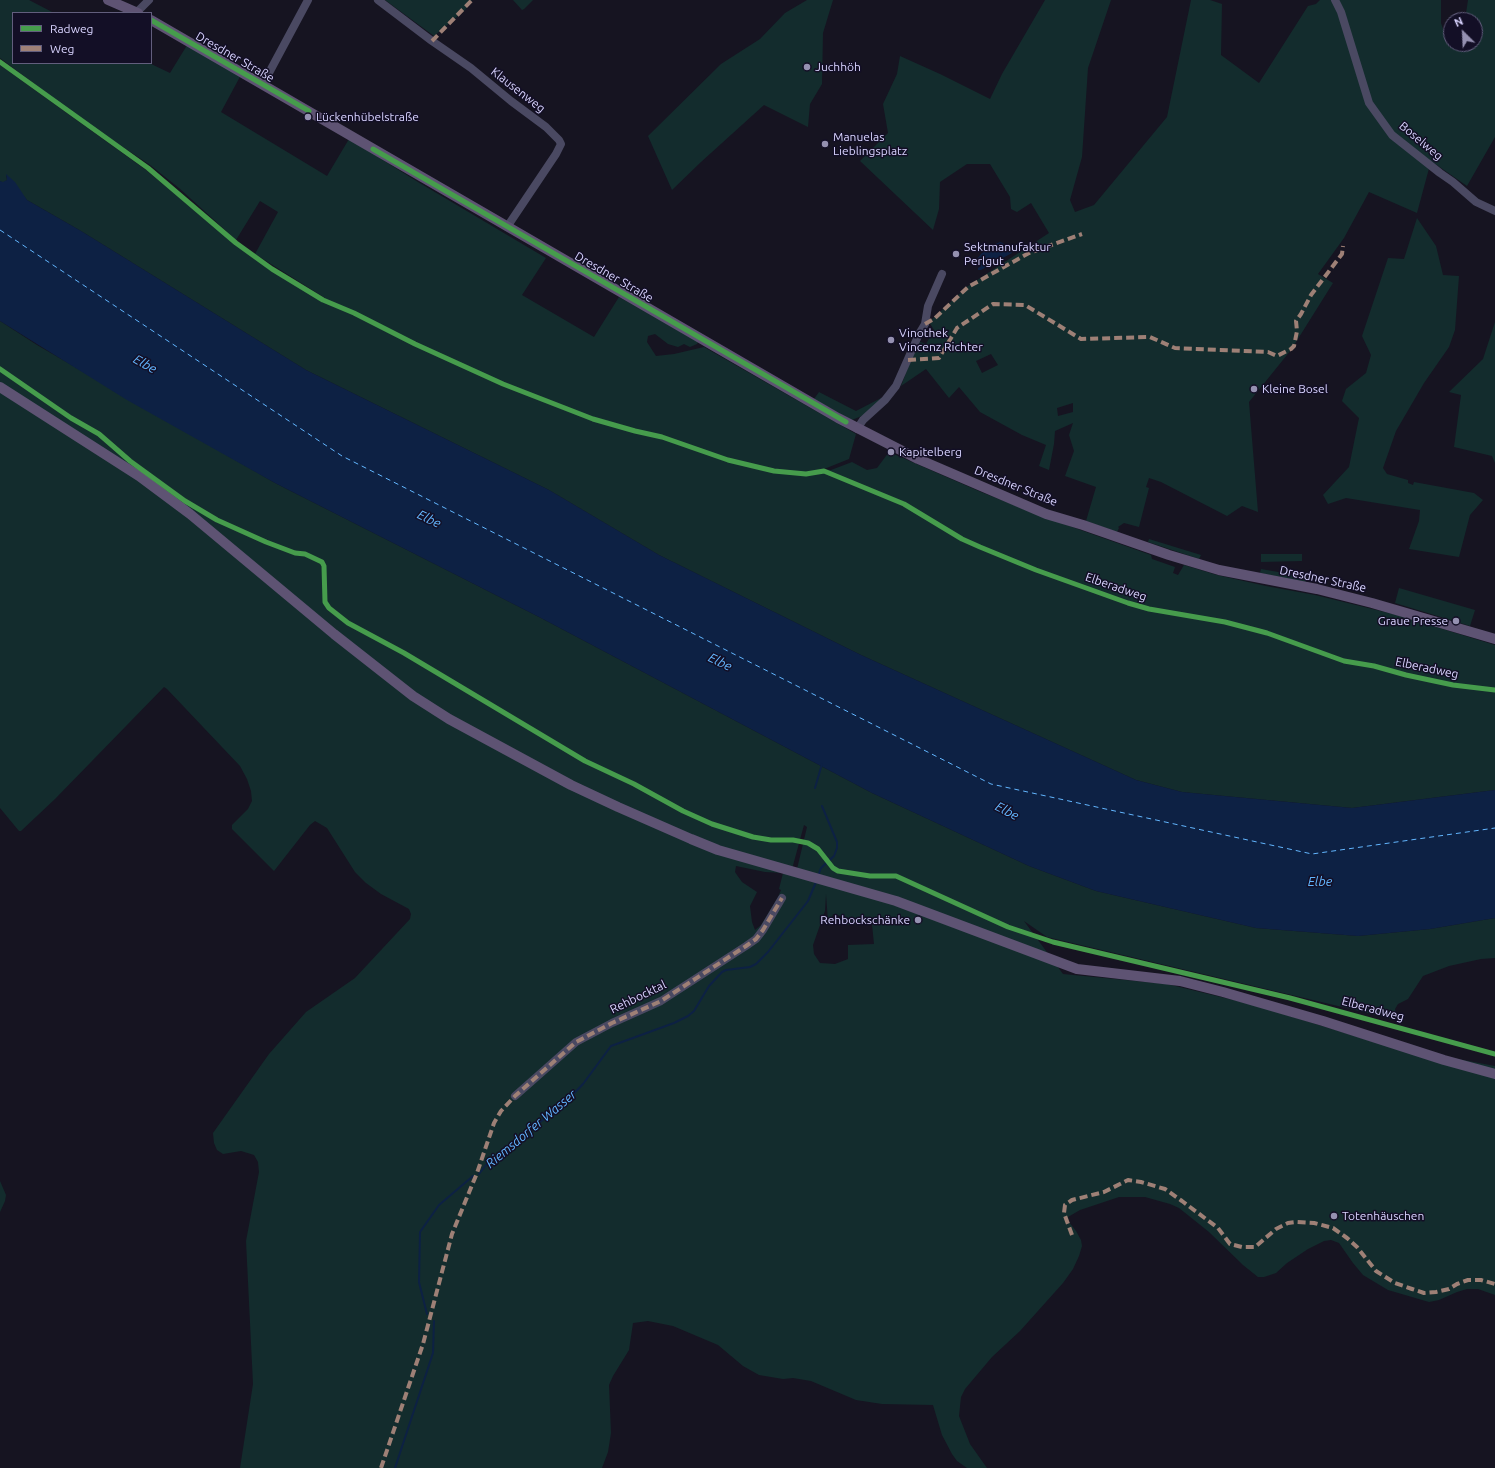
<!DOCTYPE html>
<html>
<head>
<meta charset="utf-8">
<style>
  body { margin:0 }
  #map { position:relative; width:1495px; height:1468px; overflow:hidden; background:#161421; font-family:Ubuntu,sans-serif }
  canvas { display:block }
  .legend { position:absolute; left:12px; top:12px; width:140px; height:52px; box-sizing:border-box; background:#130f26; border:1px solid #625e7d; margin:0; padding:5px 7px; list-style:none; font-size:12px; color:#d9d4ff }
  .legend li { display:flex; align-items:center; gap:8px; height:20px }
  .legend b { width:20px; border:1px solid #625e7d }
  .north { position:absolute; left:1443px; top:12px; width:40px; height:40px; box-sizing:border-box; background:#130f26; border:1px solid #625e7d; border-radius:50%; rotate:336deg; font-size:11px; font-weight:700; line-height:16px; text-align:center; color:#d9d4ff }
  .north::after { content:''; display:block; margin:auto; width:14px; height:18px; background:#9591b1; clip-path:polygon(50% 0,100% 100%,50% 72%,0 100%) }
</style>
</head>
<body>
<div id="map">
<canvas width="1495" height="1468"></canvas>
<ul class="legend">
<li><b style="height:5px;background:#469c4c"></b>Radweg</li>
<li><b style="height:5px;background:#9e8076"></b>Weg</li>
</ul>
<div class="north">N</div>
</div>
<script>
const context = document.querySelector('canvas').getContext('2d');
context.lineJoin = 'round';
function paint(path, color) {
  context.fillStyle = color;
  context.fill(path, 'evenodd');
}
function shape(rows) {
  const path = new Path2D();
  for (const r of rows) {
    path.moveTo(r[0], r[1]);
    for (let i = 2; i < r.length; i += 2) path.lineTo(r[i], r[i + 1]);
  }
  return path;
}
function trace(path, color, width, dash) {
  context.strokeStyle = color;
  context.lineWidth = width;
  context.lineCap = dash ? 'butt' : 'round';
  context.setLineDash(dash || []);
  context.stroke(path);
}
function label(font, color, halo, rows, align = 'center') {
  context.font = font + ' Ubuntu,sans-serif';
  context.lineWidth = 3;
  context.setLineDash([]);
  context.textBaseline = 'middle';
  context.strokeStyle = halo;
  context.fillStyle = color;
  for (const [text, x, y, turn = 0] of rows) {
    context.save();
    context.translate(x, y);
    context.rotate((+turn || 0) * Math.PI / 180);
    context.textAlign = isNaN(turn) ? turn : align;
    if (halo) context.strokeText(text, 0, 0);
    context.fillText(text, 0, 0);
    context.restore();
  }
}
paint(shape([
  [0,0,29,0,54,13,13,13,13,63,149,63,170,73,189,42,242,73,221,112,327,176,349,139,418,182,546,258,522,295,594,337,619,297,698,342,697,344,690,347,684,344,678,347,668,344,655,334,648,336,647,342,656,356,674,354,704,347,856,434,849,459,824,469,831,470,852,462,867,470,877,468,889,452,981,492,1044,517,1151,555,1152,559,1175,567,1173,573,1178,575,1184,565,1217,575,1266,586,1315,595,1397,615,1495,645,1495,790,1352,808,1182,792,1136,780,861,655,659,555,549,490,306,370,81,231,27,200,6,175,7,180,3,183,0,181,0,65,146,170,236,245,271,271,322,301,325,298,255,254,278,212,260,201,236,240,179,188,150,165,81,119,0,58],
  [385,0,472,0,465,10,434,36],
  [513,0,533,0,524,9,522,10],
  [807,0,833,0,823,33,822,84,810,104,808,127,764,105,701,162,672,190,648,136,721,64,760,39,785,13],
  [1045,0,1111,0,1088,68,1082,157,1070,200,1075,212,1094,205,1167,117,1191,0,1210,0,1222,4,1221,55,1259,83,1308,6,1316,4,1320,0,1441,0,1441,23,1449,47,1458,44,1475,44,1475,20,1465,20,1468,0,1495,0,1495,137,1467,186,1431,161,1417,213,1369,192,1344,238,1318,274,1333,283,1291,350,1249,402,1258,512,1242,506,1227,516,1161,482,1149,478,1146,487,1149,488,1139,527,1124,523,1118,527,1119,528,1117,532,1086,521,1096,487,1065,476,1074,451,1069,435,1073,423,1055,431,1054,444,1049,470,1039,466,1046,445,1022,435,980,412,959,387,949,398,926,369,901,386,918,341,926,344,934,330,929,322,968,286,1049,233,1031,203,1017,212,1011,209,1010,197,990,164,967,164,940,182,939,209,933,230,860,161,888,133,883,104,897,74,900,56,940,74,990,99,1002,74],
  [991,354,998,365,982,373,976,361],
  [1073,403,1073,412,1058,416,1057,408],
  [1417,218,1436,246,1443,275,1459,276,1455,330,1449,347,1424,383,1396,431,1383,468,1387,474,1408,480,1408,483,1413,485,1414,482,1474,493,1483,500,1470,515,1459,557,1409,549,1419,521,1420,510,1346,498,1328,504,1323,495,1349,467,1359,418,1342,401,1346,389,1366,373,1371,355,1362,336,1388,258,1404,259],
  [0,321,37,345,275,483,541,618,872,793,1029,866,1096,891,1256,928,1358,936,1430,929,1495,918,1495,958,1481,959,1449,966,1423,976,1408,999,1398,1004,1395,1009,1397,1020,1047,937,1024,921,1063,974,1167,984,1254,1005,1384,1045,1495,1066,1495,1295,1478,1289,1467,1289,1457,1292,1439,1300,1429,1302,1388,1290,1363,1275,1353,1263,1339,1243,1331,1240,1324,1241,1308,1249,1287,1263,1276,1273,1264,1277,1258,1277,1243,1265,1209,1232,1179,1208,1170,1204,1145,1197,1119,1197,1080,1210,1068,1217,1069,1222,1076,1231,1081,1240,1082,1246,1079,1256,1073,1269,1063,1283,1020,1331,992,1357,965,1389,961,1397,959,1416,970,1444,987,1468,967,1468,957,1461,952,1454,942,1435,933,1405,882,1404,856,1400,811,1381,793,1378,783,1379,759,1375,743,1366,718,1345,673,1326,648,1321,633,1323,629,1350,613,1376,609,1385,611,1433,608,1452,602,1468,240,1468,253,1384,246,1241,259,1172,258,1162,254,1155,241,1151,223,1154,217,1150,214,1143,213,1133,269,1054,306,1012,355,978,410,919,411,914,409,909,381,894,366,883,355,872,327,828,315,821,310,825,274,871,232,829,232,825,248,809,252,801,251,791,247,779,240,766,167,689,164,687,55,799,21,831,19,831,0,808],
  [804,825,807,827,797,869,792,869],
  [736,866,765,872,783,873,779,889,781,890,778,897,761,925,755,930,752,922,750,906,757,892,742,882,737,875,735,872],
  [826,894,828,922,830,923,833,914,845,917,844,925,872,924,874,944,848,945,848,959,835,964,820,963,814,954,813,945,825,911],
  [1495,322,1495,463,1492,456,1454,447,1461,395,1449,392,1483,359],
  [819,392,856,411,885,396,864,415,852,420,814,399],
  [1149,539,1201,555,1199,559,1148,542],
  [1261,554,1302,554,1302,561,1261,562],
  [1261,569,1307,577,1306,582,1260,573],
  [1399,588,1475,610,1470,626,1395,603],
  [0,1181,6,1195,5,1201,0,1212]
]), '#132c2d');
paint(shape([
  [6,174,15,182,27,200,81,231,306,370,549,490,659,555,861,655,1136,780,1182,792,1352,808,1495,790,1495,918,1430,929,1358,936,1256,928,1096,891,1029,866,872,793,541,618,275,483,127,400,0,321,0,181,3,182,7,180],
  [1000,242,1003,243,1006,248,1004,250,1005,252,1010,250,1012,253,981,270,978,270,978,268,981,266,980,264,976,265,974,262,982,253,993,245]
]), '#0d2144');
trace(shape([
  [815,788,822,764],
  [818,876,821,868,834,856,837,848,837,842,822,806],
  [479,1174,490,1160,564,1104,583,1084,611,1046,674,1023,688,1016,694,1011,709,986,722,972,726,970,750,967,756,964,768,952,808,901,816,882],
  [427,1314,419,1282,420,1232,439,1205,473,1176],
  [395,1468,433,1353,434,1321]
]), '#0d2144', 2);
trace(shape([
  [0,230,342,456,991,784,1312,854,1495,828]
]), '#62b6ff', 1, [5, 4]);
trace(shape([
  [378,0,432,41,471,68,511,101,546,127,559,140,561,144,556,154,507,227],
  [1335,0,1341,12,1369,103,1392,135,1440,173,1453,182,1476,202,1495,211],
  [137,12,149,0],
  [263,84,308,0],
  [857,429,863,420,885,400,896,386,919,334,925,324,928,306,942,274],
  [515,1096,576,1042,612,1023,661,1001,746,946,756,939,763,930,782,898]
]), '#4a4962', 8);
trace(shape([
  [108,0,138,13],
  [151,20,838,418,918,459,1046,514,1083,525,1169,555,1219,570,1317,589,1372,603,1495,639],
  [0,387,139,476,190,514,334,634,413,696,449,719,571,785,618,807,691,839,718,850,896,901,1077,969,1180,981,1223,992,1323,1021,1444,1060,1495,1074]
]), '#5e5373', 10);
trace(shape([
  [432,41,472,0],
  [925,324,934,319,968,287,1029,253,1082,234],
  [908,360,939,358,957,328,993,304,1025,305,1081,339,1150,337,1175,348,1268,352,1277,356,1291,349,1294,346,1297,331,1296,321,1301,314,1311,295,1342,254,1343,246],
  [1072,1235,1064,1213,1065,1205,1072,1200,1104,1192,1128,1180,1141,1182,1165,1189,1182,1201,1218,1228,1230,1244,1242,1247,1255,1247,1276,1229,1288,1223,1296,1222,1314,1223,1333,1228,1347,1238,1357,1247,1376,1271,1395,1283,1412,1289,1424,1293,1436,1292,1449,1289,1457,1284,1468,1280,1481,1280,1495,1284],
  [381,1468,423,1344,452,1234,477,1173,494,1123,501,1111,515,1096,576,1042,612,1023,661,1001,746,946,756,939,763,930,782,898]
]), '#9e8076', 4, [8, 4]);
trace(shape([
  [151,20,309,111],
  [0,62,148,168,236,243,272,269,323,300,354,313,415,344,503,384,593,419,635,431,662,437,728,460,774,471,806,474,824,471,904,504,962,539,980,547,1036,570,1128,603,1149,609,1225,622,1267,633,1344,661,1374,666,1406,675,1453,685,1495,690],
  [373,149,846,422],
  [0,369,71,418,99,434,130,461,185,501,217,520,266,542,295,553,305,554,322,562,324,566,325,602,329,608,348,623,404,653,585,761,634,784,683,811,712,824,753,837,771,840,793,840,808,843,818,849,833,868,838,871,870,876,896,876,1008,927,1053,942,1290,998,1495,1054]
]), '#469c4c', 5);
for (const [x, y, r, color] of [
  [807,67,4,"#9591b1"],
  [308,117,4,"#9591b1"],
  [825,144,4,"#9591b1"],
  [956,254,4,"#9591b1"],
  [891,340,4,"#9591b1"],
  [1254,389,4,"#9591b1"],
  [891,452,4,"#9591b1"],
  [1456,621,4,"#9591b1"],
  [918,920,4,"#9591b1"],
  [1334,1216,4,"#9591b1"]
]) {
  const dot = new Path2D();
  dot.arc(x, y, r, 0, 2 * Math.PI);
  context.fillStyle = color;
  context.fill(dot);
  trace(dot, '#130f26', 1.5);
}
label('12px', '#d9d4ff', '#130f26', [
  ["Dresdner Straße",235,57,30],
  ["Klausenweg",518,90,38],
  ["Boselweg",1421,141,40],
  ["Dresdner Straße",614,277,30],
  ["Dresdner Straße",1016,486,22],
  ["Dresdner Straße",1323,579,12],
  ["Elberadweg",1116,587,19],
  ["Elberadweg",1427,668,12],
  ["Rehbocktal",638,997,-26],
  ["Elberadweg",1373,1009,15]
]);
label('12px', '#d9d4ff', '#130f26', [
  ["Juchhöh",815,67],
  ["Lückenhübelstraße",316,117],
  ["Manuelas",833,137],
  ["Lieblingsplatz",833,151],
  ["Sektmanufaktur",964,247],
  ["Perlgut",964,261],
  ["Vinothek",899,333],
  ["Vincenz Richter",899,347],
  ["Kleine Bosel",1262,389],
  ["Kapitelberg",899,452],
  ["Graue Presse",1448,621,"right"],
  ["Rehbockschänke",910,920,"right"],
  ["Totenhäuschen",1342,1216]
], 'left');
label('italic 13px', '#62b6ff', '#130f26', [
  ["Elbe",145,364,30],
  ["Elbe",429,519,26],
  ["Elbe",720,662,26],
  ["Elbe",1007,811,27],
  ["Elbe",1320,882],
  ["Riemsdorfer Wasser",531,1129,-40]
]);
</script>
</body>
</html>
